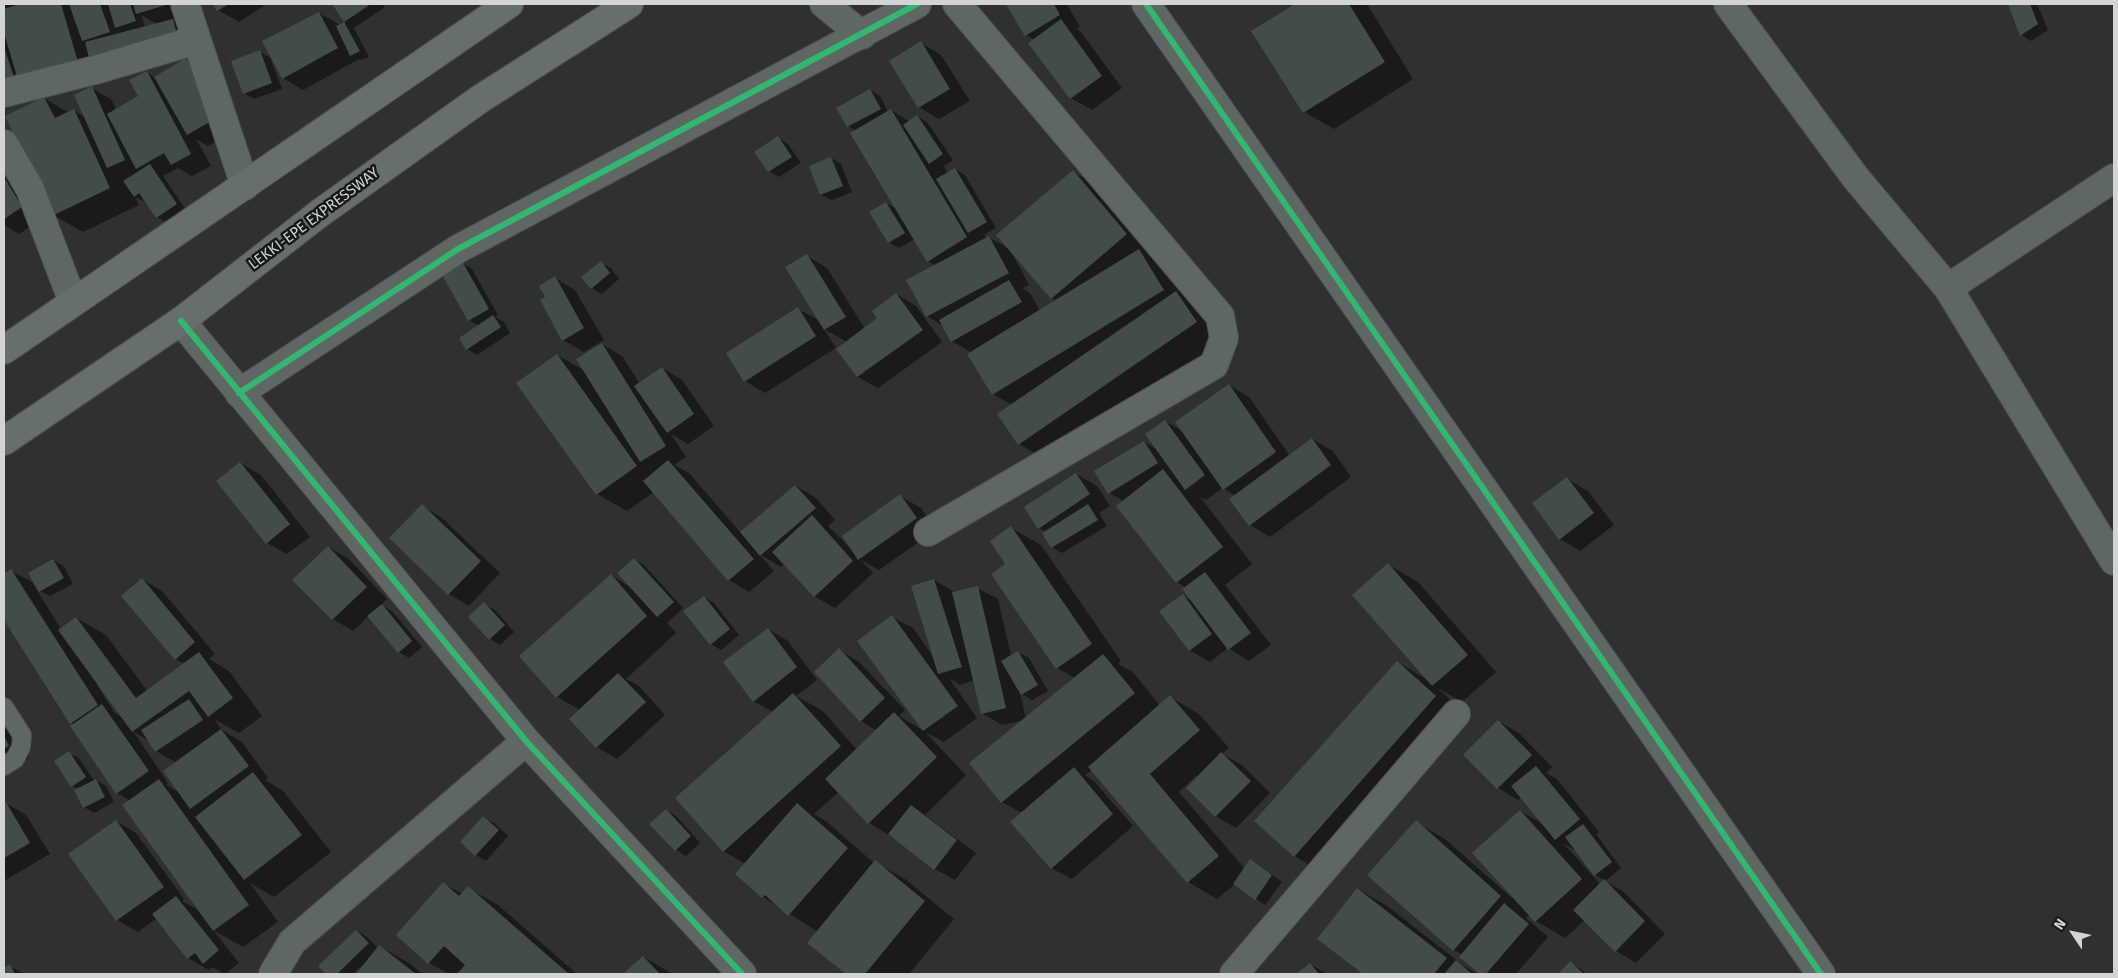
<!DOCTYPE html>
<html>
<head>
<meta charset="utf-8">
<style>
  body { margin:0 }
  #map { position:relative; width:2118px; height:978px; overflow:hidden; background:#2f3130; font-family:"Fira Sans",sans-serif }
  canvas { display:block }
  .frame { position:absolute; inset:0; border:5px solid #d2d5d4; pointer-events:none }
  .north { position:absolute; left:2048px; top:908px; width:50px; height:50px; -webkit-text-stroke:4px #171918; paint-order:stroke; rotate:304deg; font-size:14px; font-weight:700; line-height:20px; text-align:center; color:#d2d5d4 }
  .north::after { content:''; display:block; margin:auto; width:18px; height:22px; background:#d2d5d4; clip-path:polygon(50% 0,100% 100%,50% 72%,0 100%) }
</style>
</head>
<body>
<div id="map">
<canvas width="2118" height="978"></canvas>
<div class="frame"></div>
<div class="north">N</div>
</div>
<script>
const context = document.querySelector('canvas').getContext('2d');
context.lineJoin = 'round';
function paint(path, color) {
  context.fillStyle = color;
  context.fill(path, 'evenodd');
}
function shape(rows) {
  const path = new Path2D();
  for (const r of rows) {
    path.moveTo(r[0], r[1]);
    for (let i = 2; i < r.length; i += 2) path.lineTo(r[i], r[i + 1]);
  }
  return path;
}
function trace(path, color, width, dash) {
  context.strokeStyle = color;
  context.lineWidth = width;
  context.lineCap = dash ? 'butt' : 'round';
  context.setLineDash(dash || []);
  context.stroke(path);
}
function label(font, color, halo, rows, align = 'center') {
  context.font = font + ' "Fira Sans",sans-serif';
  context.lineWidth = 5;
  context.setLineDash([]);
  context.textBaseline = 'middle';
  context.strokeStyle = halo;
  context.fillStyle = color;
  for (const [text, x, y, turn = 0] of rows) {
    context.save();
    context.translate(x, y);
    context.rotate((+turn || 0) * Math.PI / 180);
    context.textAlign = isNaN(turn) ? turn : align;
    if (halo) context.strokeText(text, 0, 0);
    context.fillText(text, 0, 0);
    context.restore();
  }
}
paint(shape([
  [4,4,187,4,190,15,173,20,193,32,4,100,4,10,6,9,4,8],
  [141,15,157,24,145,27],
  [214,4,267,4,239,22,218,10],
  [333,4,383,4,385,7,354,28,369,57,361,60,359,59,303,90,283,78,273,59,271,60,282,89,254,99,244,93,260,52,273,59,319,13,340,25,346,23],
  [1008,4,1067,4,1080,27,1076,29,1081,32,1122,88,1092,110,1071,98,1034,40,1026,35],
  [1297,4,1367,4,1413,79,1334,129,1304,112,1253,32],
  [2012,4,2037,4,2048,30,2031,41,2021,35,2009,5],
  [921,43,941,55,970,101,939,119,919,107,891,62],
  [186,60,207,71,239,128,208,146,196,139,211,166,192,176,178,168,163,176,186,210,167,223,157,217,146,201,145,202,135,197,139,205,83,232,53,215,44,98,69,113,73,110,85,117,92,88,112,100,116,110,140,97,147,72,155,78],
  [870,90,880,96,888,112,891,110,910,122,917,116,927,122,953,160,944,166,948,174,955,169,965,175,996,228,984,235,987,239,989,237,1009,249,1073,172,1102,189,1155,252,1150,256,1168,267,1226,339,1048,461,1019,444,1012,405,993,394,972,353,952,341,943,326,927,316,936,266,928,261,915,239,899,248,889,242,886,203,898,210,857,131,848,126],
  [1012,253,1052,298,1056,301,1040,311,1030,293,1022,288,1029,285],
  [778,138,788,144,801,163,779,177,769,171],
  [4,156,42,219,19,234,4,225],
  [831,158,841,164,852,192,832,200,821,195,810,166],
  [807,256,827,268,865,329,879,318,896,294,916,306,942,342,878,388,858,377,838,349,847,342,824,329,836,348,765,393,745,381,798,309,820,321],
  [462,263,472,269,498,315,495,317,504,322,510,333,477,355,467,349,479,326,469,320],
  [601,263,611,268,619,279,602,294,592,288],
  [555,278,575,290,604,340,584,352,563,340,547,298],
  [602,344,622,356,640,384,662,368,682,380,714,426,688,444,671,434,686,457,674,465,689,473,741,533,796,486,816,498,835,520,828,526,850,548,900,496,921,508,936,530,879,570,861,560,873,573,835,608,814,596,784,564,781,567,759,554,774,571,749,592,729,580,654,492,627,511,597,494,518,383,557,355,585,371],
  [1229,385,1249,397,1290,456,1312,439,1333,451,1351,477,1270,537,1250,525,1235,496,1223,488,1206,500,1200,497,1252,564,1225,585,1271,645,1249,661,1228,648,1210,662,1189,650,1183,596,1194,602,1186,588,1177,582,1124,501,1109,493,1144,442,1158,450,1165,421,1184,432],
  [240,463,261,475,310,537,287,554,267,543],
  [1076,474,1097,486,1110,506,1099,513,1107,526,1062,553,1052,547,1043,534,1046,532,1039,528],
  [1567,479,1588,491,1614,525,1580,551,1560,539],
  [422,506,442,518,500,573,469,606,449,594,391,538],
  [1011,528,1041,545,1121,661,1118,664,1133,672,1160,706,1170,697,1199,714,1229,748,1222,754,1242,765,1270,793,1236,828,1216,816,1197,775,1179,792,1245,869,1261,867,1282,882,1265,905,1235,884,1217,899,1188,882,1092,770,1085,775,1094,781,1133,826,1072,879,1051,868,1022,813,1002,802,1024,720,1002,725,982,713,974,680,960,685,949,678,977,718,944,742,925,732,966,775,925,815,976,853,955,880,935,869,897,840,869,823,839,792,814,814,827,822,874,863,875,862,905,879,954,919,909,974,848,974,809,942,818,932,763,897,737,874,746,864,723,851,773,712,753,701,768,629,788,641,817,680,796,696,823,711,857,750,877,731,861,721,839,650,859,662,905,710,899,716,924,731,859,641,892,617,913,628,935,659,934,580,954,592,977,588,998,599,1011,656,1018,652,1029,658,1048,691,1032,700,1020,693,1026,719,1075,678,1057,668,1007,564],
  [328,547,349,559,387,599,381,605,392,611,422,647,409,658,399,652,369,616,353,631,333,619,294,580],
  [634,559,644,565,683,608,667,623,676,633,626,679,639,686,665,715,617,759,597,747,571,719,580,710,557,697,611,575,630,587],
  [53,560,64,566,73,584,50,596,40,591],
  [1389,565,1418,582,1496,672,1462,702,1438,688,1465,714,1324,873,1294,856,1397,662,1428,680],
  [11,571,32,582,61,629,76,618,106,635,148,692,185,664,175,659,142,579,162,591,215,654,209,659,229,671,262,716,239,733,214,719,222,730,242,742,268,778,265,780,283,791,331,852,274,897,250,883,278,922,243,947,213,930,239,963,225,974,212,967,209,970,188,958,157,918,138,932,117,920,69,854,116,821,136,833,184,899,182,901,200,911,131,801,117,793,4,618,4,575],
  [98,684,122,717,114,712,97,685],
  [133,731,149,741,156,751,177,763,179,792,166,785,168,783],
  [704,597,714,603,739,635,721,650,711,644],
  [485,604,495,610,514,632,500,645,490,639],
  [4,715,29,758,4,772],
  [1498,721,1519,733,1552,767,1546,773,1557,779,1599,832,1596,834,1621,868,1605,881,1624,892,1665,934,1636,963,1616,951,1585,920,1565,938,1536,921,1530,914,1526,918,1548,937,1516,974,1482,974,1461,957,1463,955,1454,950,1416,822,1445,839,1512,898,1520,811,1545,825,1522,797,1518,800,1498,788,1464,755],
  [1564,844,1577,851,1595,875,1604,880,1600,884],
  [69,753,79,758,94,781,96,780,106,786,114,802,94,813,84,807,78,789,72,786],
  [6,803,26,815,50,854,4,881,4,804],
  [666,810,676,816,700,843,686,856,676,850],
  [484,818,494,823,508,836,486,861,476,855,461,842],
  [443,883,462,894,468,888,498,905,577,974,449,974,429,963],
  [1358,889,1387,906,1464,966,1477,974,1365,974,1319,938],
  [357,931,367,937,378,948,379,946,409,963,422,974,357,974,365,965,364,964,353,974,328,974,320,966],
  [643,957,673,974,624,974],
  [1571,963,1581,969,1587,974,1560,974],
  [1310,964,1327,974,1298,974],
  [10,966,24,974,4,974,4,969]
]), '#0007');
paint(shape([
  [20,4,61,4,78,62,18,80,4,33,4,9],
  [69,4,100,4,110,32,82,41],
  [108,4,130,4,136,21,115,28],
  [133,4,169,4,136,14],
  [213,4,229,4,217,11],
  [332,4,371,4,344,22,360,51,350,56,336,26,344,22],
  [1006,4,1054,4,1060,15,1025,36],
  [1295,4,1349,4,1385,62,1303,113,1251,31],
  [2008,4,2030,4,2038,24,2020,36],
  [319,12,338,48,282,79,262,41],
  [173,19,177,35,89,58,85,42],
  [1061,19,1102,76,1070,99,1028,43],
  [921,41,950,89,918,108,889,61],
  [4,47,15,80,4,83],
  [260,50,272,83,243,94,231,61],
  [186,58,220,116,187,135,154,77],
  [147,71,191,154,171,165,164,153,136,169,107,114,138,96,129,80],
  [92,86,125,160,107,168,74,95],
  [870,89,881,109,847,127,836,108],
  [44,97,55,118,74,109,110,188,52,216,5,116],
  [891,109,967,237,927,262,850,133],
  [917,115,943,154,929,164,903,125],
  [778,136,792,157,768,172,754,152],
  [831,157,843,186,820,195,809,166],
  [150,164,177,204,156,218,139,193,134,197,123,181],
  [955,168,987,222,968,233,936,179],
  [1073,170,1127,234,1051,299,996,235],
  [4,177,22,207,4,219],
  [886,202,905,233,888,243,869,212],
  [989,236,1009,273,926,317,906,280],
  [1139,249,1164,290,992,395,967,354],
  [807,254,846,317,824,330,785,267],
  [462,261,489,309,468,321,441,273],
  [601,261,610,273,591,289,581,277],
  [555,276,584,328,562,341,540,300,545,297,539,286],
  [1009,280,1022,302,951,342,939,320],
  [1176,291,1197,322,1018,445,997,414],
  [896,293,923,330,857,377,836,349,877,318,872,311],
  [798,307,816,336,744,382,726,353],
  [493,315,501,327,466,350,459,338],
  [602,343,666,446,640,462,576,359],
  [557,354,637,466,596,495,516,383],
  [662,367,694,414,667,433,634,386],
  [1229,384,1276,452,1223,490,1175,422],
  [1165,420,1205,475,1185,490,1145,434],
  [1312,438,1331,465,1249,526,1229,499],
  [1144,441,1158,463,1108,494,1094,471],
  [668,460,754,559,728,581,643,481],
  [240,462,290,524,266,544,216,481],
  [1163,469,1223,547,1176,583,1116,506],
  [1076,473,1090,494,1038,529,1024,507],
  [1567,477,1594,513,1559,540,1532,503],
  [795,485,816,508,760,556,740,532],
  [900,494,917,518,858,560,842,536],
  [422,504,481,561,448,595,389,538],
  [1088,504,1098,520,1051,548,1042,533],
  [812,515,853,561,814,597,772,552],
  [1011,526,1092,644,1056,669,991,574,1005,564,990,541],
  [328,546,367,587,332,620,292,580],
  [634,558,674,602,657,617,617,573],
  [53,559,64,578,39,592,28,573],
  [1388,563,1468,655,1432,686,1352,595],
  [11,569,98,705,70,724,4,620,4,574],
  [1205,572,1251,633,1228,650,1182,589],
  [611,574,647,616,556,698,519,656],
  [142,578,195,642,175,660,121,596],
  [934,579,962,667,938,674,911,586],
  [978,586,1006,708,981,714,952,592],
  [1183,594,1212,634,1189,651,1159,611],
  [704,596,730,629,710,645,683,611],
  [484,602,505,625,489,640,468,617],
  [382,604,412,641,398,653,367,616],
  [892,615,958,706,923,731,857,641],
  [76,617,136,698,199,652,233,698,208,717,189,691,132,732,58,630],
  [768,628,797,667,753,702,723,662],
  [839,648,885,698,860,722,814,672],
  [1018,651,1038,685,1021,695,1001,661],
  [1103,654,1135,693,1001,803,969,763],
  [1397,661,1436,696,1294,857,1254,821],
  [618,673,646,702,596,748,569,719],
  [793,693,841,746,723,852,675,798],
  [1170,695,1200,730,1150,774,1219,856,1187,883,1088,767],
  [189,699,203,720,155,752,141,730],
  [102,704,149,771,116,794,70,726],
  [894,712,937,757,868,824,825,779],
  [1498,720,1532,755,1497,789,1463,755],
  [221,729,249,766,190,809,163,771],
  [4,736,9,746,4,749],
  [69,751,86,777,71,787,54,761],
  [1221,752,1251,781,1215,817,1186,788],
  [1536,766,1580,819,1555,840,1511,786],
  [1074,767,1113,814,1051,869,1010,822],
  [253,772,302,835,244,880,195,817],
  [96,779,105,797,83,808,74,790],
  [159,779,249,905,213,931,122,805],
  [6,802,30,843,4,858,4,803],
  [797,803,848,848,788,916,765,895,762,898,735,874],
  [911,805,957,840,934,870,888,834],
  [666,809,691,836,675,851,649,824],
  [1520,810,1582,879,1535,922,1472,853],
  [483,816,499,830,475,856,460,842],
  [116,820,164,887,116,921,68,854],
  [1416,820,1501,896,1453,951,1367,875],
  [1583,824,1612,862,1594,876,1565,837],
  [1250,859,1272,875,1255,900,1233,884],
  [875,860,925,901,865,974,846,974,807,943],
  [1604,879,1645,921,1615,952,1573,910],
  [443,882,459,896,468,886,569,974,457,974,465,965,444,946,428,964,396,935],
  [1357,888,1447,958,1434,974,1363,974,1317,939],
  [176,896,219,950,203,964,195,953,187,959,152,914],
  [1504,903,1529,924,1486,974,1480,974,1459,957],
  [356,930,369,943,337,974,326,974,318,966],
  [379,945,416,974,356,974],
  [643,956,660,974,623,974],
  [1456,960,1472,974,1444,974],
  [1570,961,1584,974,1558,974],
  [1310,963,1319,974,1296,974],
  [10,964,15,974,4,974,4,968]
]), '#424d49');
const service = shape([
  [4,707,22,735,21,747,15,759,4,766]
]);
const minor = shape([
  [185,4,245,186],
  [824,4,862,35],
  [1146,4,1821,974],
  [1728,4,1855,177,1948,288,2114,561],
  [4,93,95,70,196,40],
  [4,144,30,189,73,302],
  [1948,288,2114,178],
  [181,321,526,741,742,974],
  [239,393,458,249,917,4],
  [928,532,1214,365,1224,338,1220,316,957,4],
  [273,974,292,942,526,741],
  [1234,974,1456,714]
]);
const trunk = shape([
  [4,350,509,4],
  [4,441,181,321,320,213,480,99,629,4]
]);
trace(service, '#4c4f4e', 20);
trace(minor, '#4c4f4e', 30);
trace(trunk, '#4c4f4e', 30);
trace(service, '#5f6763', 18);
trace(minor, '#5f6763', 28);
trace(trunk, '#666f6a', 28);
trace(shape([
  [1146,4,1821,974],
  [181,321,526,741,742,974],
  [239,393,458,249,917,4]
]), '#33b770', 6);
label('15px', '#d2d5d4', '#171918', [
  ["LEKKI-EPE EXPRESSWAY",314,219,-37]
]);
</script>
</body>
</html>
